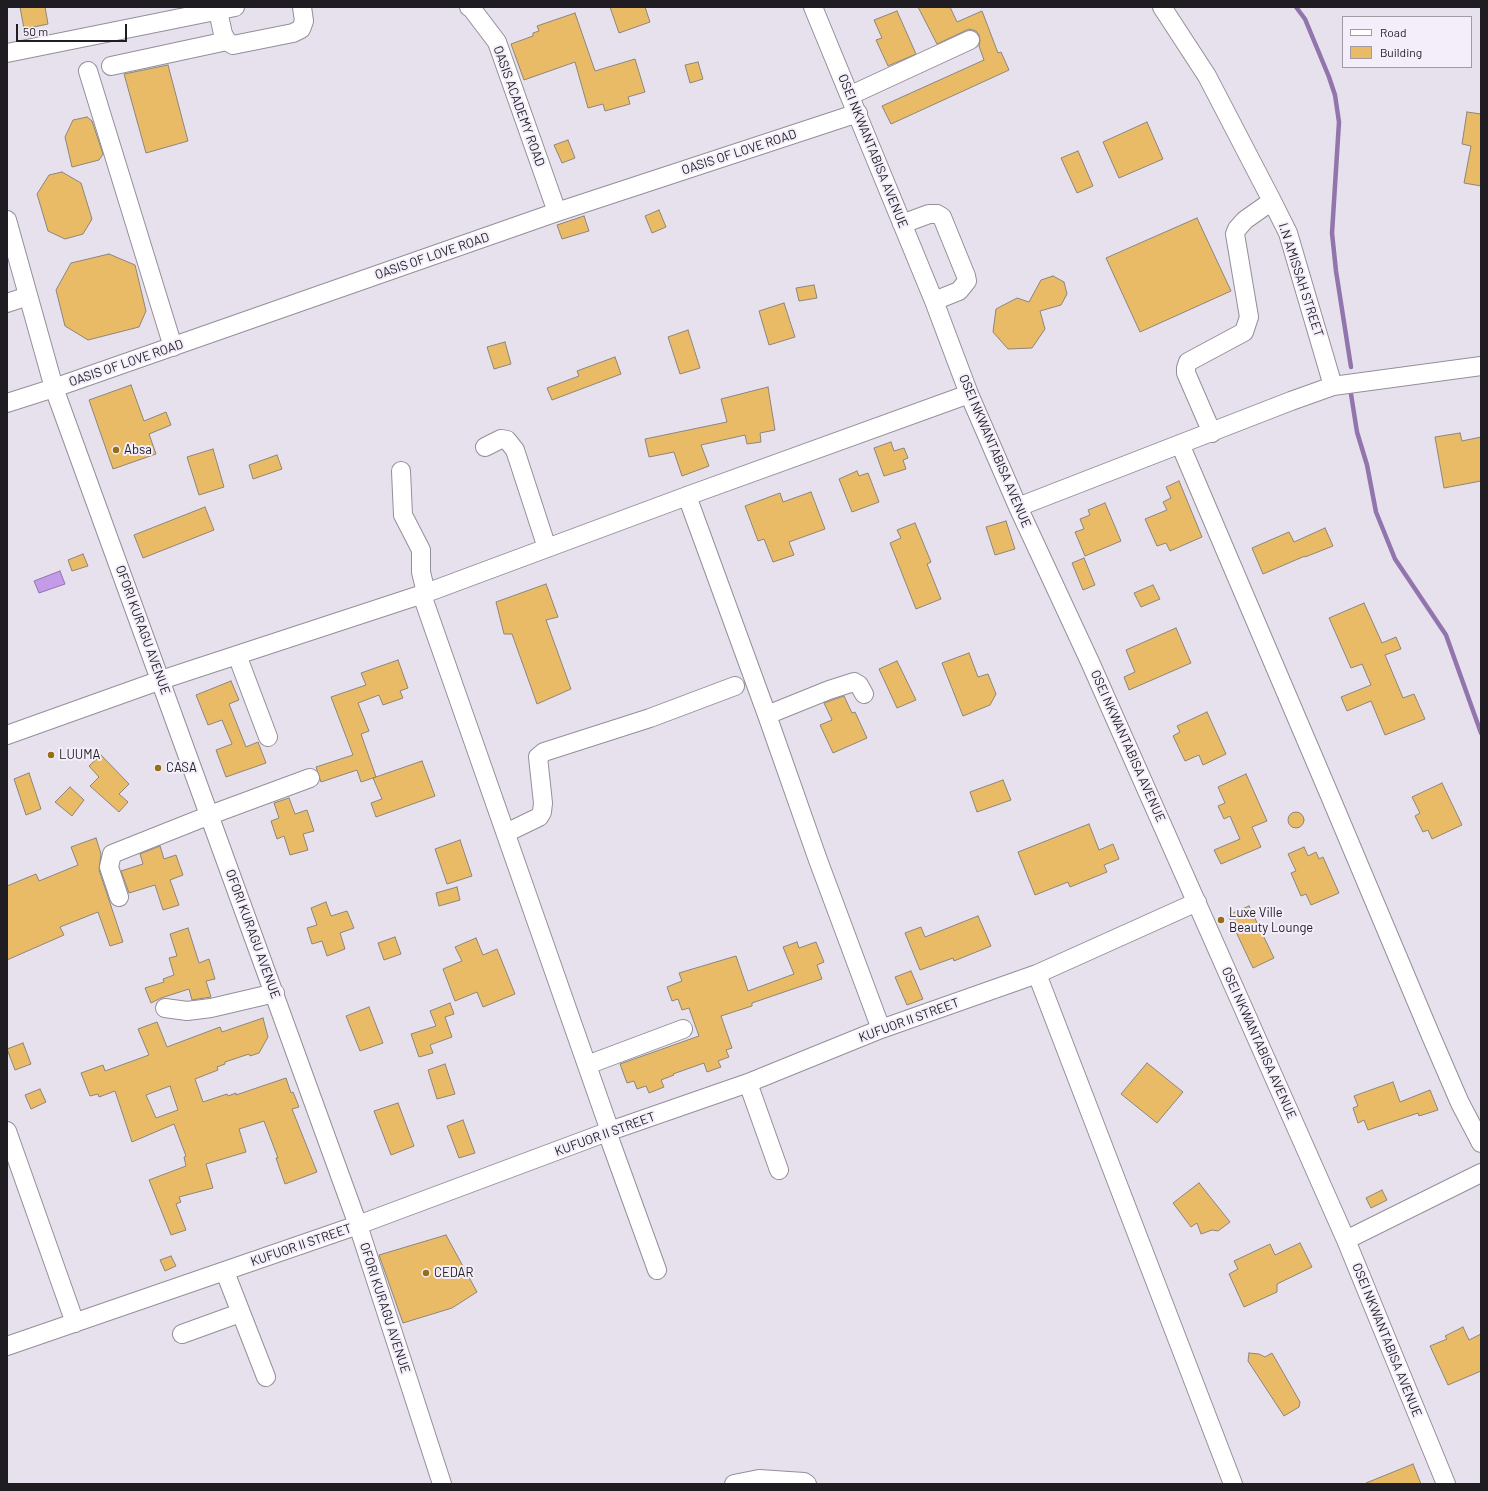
<!DOCTYPE html>
<html>
<head>
<meta charset="utf-8">
<style>
  body { margin:0 }
  #map { position:relative; width:1488px; height:1491px; overflow:hidden; background:#e7e1ed; font-family:Barlow,sans-serif }
  canvas { display:block }
  .frame { position:absolute; inset:0; border:8px solid #1f1d21; pointer-events:none }
  .legend { position:absolute; left:1342px; top:16px; width:130px; height:52px; box-sizing:border-box; background:#f4eefb; border:1px solid #9f9aa4; margin:0; padding:5px 7px; list-style:none; font-size:12px; color:#1f1d21 }
  .legend li { display:flex; align-items:center; gap:8px; height:20px }
  .legend b { width:20px; border:1px solid #9f9aa4 }
  .scale { position:absolute; left:16px; top:24px; width:111px; height:18px; box-sizing:border-box; border:2px solid #1f1d21; border-top:0; padding-left:5px; font-size:12px; line-height:14px; white-space:nowrap; color:#1f1d21; -webkit-text-stroke:3px #f4eefb; paint-order:stroke }
</style>
</head>
<body>
<div id="map">
<canvas width="1488" height="1491"></canvas>
<div class="frame"></div>
<ul class="legend">
<li><b style="height:5px;background:#fff"></b>Road</li>
<li><b style="height:11px;background:#eabb67"></b>Building</li>
</ul>
<div class="scale">50 m</div>
</div>
<script>
const context = document.querySelector('canvas').getContext('2d');
context.lineJoin = 'round';
function paint(path, color) {
  context.fillStyle = color;
  context.fill(path, 'evenodd');
}
function shape(rows) {
  const path = new Path2D();
  for (const r of rows) {
    if (r.length === 3) {
      path.moveTo(r[0] + r[2], r[1]);
      path.arc(r[0], r[1], r[2], 0, 2 * Math.PI);
      continue;
    }
    path.moveTo(r[0], r[1]);
    for (let i = 2; i < r.length; i += 2) path.lineTo(r[i], r[i + 1]);
  }
  return path;
}
function trace(path, color, width, dash) {
  context.strokeStyle = color;
  context.lineWidth = width;
  context.lineCap = dash ? 'butt' : 'round';
  context.setLineDash(dash || []);
  context.stroke(path);
}
function label(font, color, halo, rows, align = 'center') {
  context.font = font + ' Barlow,sans-serif';
  context.lineWidth = 4;
  context.setLineDash([]);
  context.textBaseline = 'middle';
  context.strokeStyle = halo;
  context.fillStyle = color;
  for (const [text, x, y, turn = 0] of rows) {
    context.save();
    context.translate(x, y);
    context.rotate((+turn || 0) * Math.PI / 180);
    context.textAlign = isNaN(turn) ? turn : align;
    if (halo) context.strokeText(text, 0, 0);
    context.fillText(text, 0, 0);
    context.restore();
  }
}
const water = shape([
  [60,571,65,584,39,593,34,581,60,571]
]);
paint(water, '#c39be8');
trace(water, '#9275ac', 1);
trace(shape([
  [1296,7,1305,19,1329,77,1335,95,1339,122,1332,233,1336,271,1351,367],
  [1351,394,1357,432,1367,465,1376,512,1395,559,1446,635,1481,733]
]), '#9275ac', 4.5);
const building = shape([
  [20,7,45,7,48,24,24,29,20,7],
  [610,7,645,7,650,22,619,33,610,7],
  [918,7,950,7,957,22,982,11,998,53,1001,52,1009,70,891,124,882,106,984,60,979,46,980,41,979,35,976,31,969,29,937,44,918,7],
  [897,11,916,54,888,66,876,40,882,38,874,20,897,11],
  [575,13,595,71,635,59,645,92,628,97,630,104,605,111,603,104,588,108,575,62,524,80,511,44,533,36,533,33,539,31,537,26,575,13],
  [698,62,703,79,690,83,685,65,698,62],
  [168,65,188,141,146,153,124,74,168,65],
  [1467,112,1481,114,1481,186,1464,183,1471,146,1462,144,1467,112],
  [87,117,92,121,103,154,99,160,72,167,65,137,73,120,87,117],
  [1147,122,1163,159,1119,178,1103,142,1147,122],
  [568,140,575,158,562,163,554,145,568,140],
  [1078,151,1093,186,1077,193,1061,158,1078,151],
  [62,172,81,183,92,219,83,234,65,239,48,231,37,194,49,175,62,172],
  [659,210,666,227,652,233,645,216,659,210],
  [584,216,589,231,562,239,557,225,584,216],
  [1197,218,1231,291,1140,332,1106,258,1197,218],
  [109,254,135,265,146,311,139,327,88,340,65,326,56,290,71,263,109,254],
  [1053,276,1064,282,1067,294,1061,305,1040,311,1045,329,1032,348,1008,349,993,332,996,309,1017,298,1029,302,1041,280,1053,276],
  [814,285,817,298,799,301,796,288,814,285],
  [784,303,795,337,769,345,759,311,784,303],
  [688,330,700,368,680,374,668,337,688,330],
  [505,342,511,364,494,369,487,347,505,342],
  [615,357,621,374,552,400,547,388,579,376,577,371,615,357],
  [131,385,144,421,166,412,171,425,149,434,156,454,113,469,89,400,131,385],
  [768,387,775,430,760,433,761,442,747,444,745,435,701,445,709,466,682,476,674,452,649,457,645,439,727,422,721,399,768,387],
  [1460,433,1462,441,1481,437,1481,481,1444,488,1435,437,1460,433],
  [891,442,894,451,904,448,908,458,903,460,906,469,884,476,874,448,891,442],
  [213,449,224,487,199,495,187,457,213,449],
  [277,455,282,469,253,479,249,465,277,455],
  [857,471,859,476,868,473,879,502,852,512,839,479,857,471],
  [1179,481,1202,537,1170,551,1166,543,1157,546,1145,519,1167,510,1163,502,1171,498,1166,487,1179,481],
  [811,492,825,529,789,542,794,555,773,562,764,539,758,541,745,506,780,493,783,502,811,492],
  [1105,503,1121,541,1085,556,1075,532,1084,529,1080,519,1090,515,1088,510,1105,503],
  [205,507,214,530,143,558,134,535,205,507],
  [1006,521,1015,549,995,555,986,527,1006,521],
  [915,523,931,562,927,564,941,599,916,609,890,543,901,538,897,530,915,523],
  [1325,528,1333,546,1305,557,1305,556,1263,574,1252,548,1289,532,1294,542,1325,528],
  [83,554,88,566,72,571,68,560,83,554],
  [1084,558,1095,585,1083,590,1072,563,1084,558],
  [546,584,558,617,546,620,571,689,537,704,512,634,504,634,496,602,546,584],
  [1153,585,1160,599,1141,607,1134,593,1153,585],
  [1364,603,1382,643,1396,637,1401,649,1385,655,1403,698,1414,694,1425,719,1385,735,1371,701,1347,711,1341,697,1371,685,1362,664,1351,668,1329,618,1364,603],
  [1176,628,1191,663,1129,690,1124,677,1135,672,1126,650,1176,628],
  [969,653,978,677,988,674,996,694,990,705,963,716,942,663,969,653],
  [398,660,408,688,400,691,403,698,383,705,379,695,358,703,369,731,361,734,376,777,361,782,357,770,321,782,316,767,353,755,331,697,366,685,361,673,398,660],
  [897,661,916,700,897,708,879,669,897,661],
  [231,681,239,700,229,704,246,747,258,742,266,763,226,777,216,750,232,744,222,720,208,725,196,695,231,681],
  [844,696,852,713,855,712,867,738,833,753,820,725,832,720,824,703,844,696],
  [1207,712,1226,754,1203,765,1199,755,1185,761,1173,736,1180,732,1177,726,1207,712],
  [101,755,129,784,119,794,128,802,119,812,90,786,99,777,89,766,101,755],
  [422,761,435,796,376,817,371,803,382,799,373,778,422,761],
  [29,773,41,809,26,815,14,779,29,773],
  [1246,774,1267,821,1252,827,1261,847,1221,864,1214,850,1240,839,1230,816,1224,819,1218,806,1225,803,1218,787,1246,774],
  [1003,780,1011,800,977,812,970,792,1003,780],
  [1442,783,1462,825,1432,839,1428,830,1423,832,1415,816,1420,813,1412,797,1442,783],
  [70,787,84,800,72,816,55,802,70,787],
  [289,798,295,814,307,810,314,831,303,834,308,850,290,855,284,836,277,839,271,821,279,818,274,803,289,798],
  [1296,820,8],
  [1089,824,1099,850,1113,844,1119,859,1104,865,1107,872,1070,887,1068,882,1035,895,1018,852,1089,824],
  [96,838,101,854,99,870,123,942,110,946,98,912,60,927,64,935,7,960,7,886,36,874,39,881,78,865,71,847,96,838],
  [460,840,472,876,447,884,435,849,460,840],
  [160,846,164,859,176,855,183,875,170,880,179,905,163,910,155,885,129,893,121,871,143,864,140,854,160,846],
  [1304,847,1308,856,1316,852,1319,859,1323,857,1339,893,1311,905,1306,894,1301,896,1291,873,1296,871,1288,854,1304,847],
  [457,887,460,900,439,906,436,893,457,887],
  [326,902,331,916,347,911,354,928,340,933,345,949,327,956,322,941,312,944,307,928,317,925,311,908,326,902],
  [1249,906,1274,958,1253,968,1228,915,1249,906],
  [978,916,991,946,954,961,953,958,920,970,905,933,921,927,925,937,978,916],
  [188,928,199,963,209,959,215,979,206,981,211,997,192,1000,189,989,161,998,151,1003,145,988,164,982,163,979,174,975,169,958,177,956,170,934,188,928],
  [395,937,401,954,384,960,378,943,395,937],
  [476,938,483,955,497,949,515,994,483,1007,477,992,455,1001,443,969,462,961,455,947,476,938],
  [797,942,799,948,816,942,824,962,817,965,822,979,752,1003,752,1006,721,1016,732,1048,726,1050,729,1057,718,1061,721,1067,707,1072,704,1063,673,1074,674,1075,661,1080,664,1087,649,1093,646,1086,637,1089,634,1081,627,1083,620,1064,699,1036,689,1008,682,1010,678,999,672,1001,667,987,682,981,679,973,736,956,748,991,794,974,783,947,797,942],
  [911,971,923,999,907,1005,895,977,911,971],
  [450,1003,454,1014,445,1017,452,1037,430,1045,433,1053,419,1057,411,1034,436,1026,430,1011,450,1003],
  [369,1007,383,1043,360,1051,346,1016,369,1007],
  [263,1018,268,1037,259,1053,250,1056,249,1054,225,1062,225,1064,217,1067,218,1070,195,1079,203,1102,227,1094,228,1096,236,1093,236,1095,286,1078,291,1093,293,1092,299,1107,292,1109,317,1172,285,1184,276,1158,278,1158,264,1121,239,1129,246,1152,206,1164,213,1188,179,1197,181,1202,176,1204,186,1230,171,1235,149,1180,186,1166,184,1157,186,1156,174,1124,132,1142,115,1091,99,1097,98,1094,90,1096,81,1073,103,1065,105,1071,149,1055,138,1029,157,1022,167,1047,220,1027,222,1032,263,1018],
  [170,1086,178,1110,156,1118,146,1095,170,1086],
  [23,1043,31,1064,15,1070,7,1049,23,1043],
  [1147,1063,1183,1092,1157,1123,1121,1094,1147,1063],
  [445,1064,455,1094,437,1099,428,1070,445,1064],
  [1393,1082,1400,1102,1430,1090,1438,1110,1419,1116,1418,1113,1368,1130,1364,1120,1358,1123,1353,1108,1358,1106,1354,1096,1393,1082],
  [40,1089,46,1102,31,1109,25,1095,40,1089],
  [398,1103,414,1146,391,1155,374,1111,398,1103],
  [463,1120,475,1153,459,1158,447,1126,463,1120],
  [1199,1183,1230,1222,1218,1231,1212,1230,1201,1234,1197,1223,1191,1227,1173,1203,1199,1183],
  [1382,1190,1387,1200,1371,1208,1366,1198,1382,1190],
  [446,1235,477,1292,452,1308,403,1323,379,1255,446,1235],
  [1300,1243,1312,1267,1277,1284,1277,1292,1244,1307,1229,1274,1238,1269,1234,1261,1270,1244,1275,1255,1300,1243],
  [171,1256,176,1266,165,1271,160,1260,171,1256],
  [1463,1327,1469,1340,1481,1334,1481,1371,1448,1385,1430,1346,1447,1339,1445,1336,1463,1327],
  [1249,1353,1259,1354,1265,1357,1272,1353,1300,1402,1299,1407,1284,1416,1248,1361,1249,1353],
  [1413,1464,1421,1484,1366,1484,1366,1483,1413,1464]
]);
paint(building, '#eabb67');
trace(building, '#8c857b', 1);
const minor = shape([
  [469,7,472,9,497,42,557,212],
  [813,7,934,301,969,394,1018,507,1090,662,1346,1240,1446,1484],
  [1162,7,1207,76,1272,201,1288,233,1333,386,1481,366],
  [218,11,223,34,227,41,233,45,293,33,301,29,304,21,302,7],
  [7,53,235,7],
  [111,66,227,41],
  [88,71,173,347],
  [851,95,970,40],
  [7,220,54,388,358,1225,442,1484],
  [902,224,929,214,937,214,942,217,966,276,967,281,959,291,934,301],
  [7,303,28,296],
  [7,403,54,388,557,212,858,113],
  [1212,433,1186,373,1186,368,1188,362,1244,332,1249,317,1235,234,1237,229,1245,220,1272,201],
  [1180,444,1330,796,1431,1036,1460,1103,1481,1143],
  [485,447,501,439,507,440,515,450,547,548],
  [401,471,403,515,421,550,421,572,426,593],
  [687,496,767,715,818,860,881,1029],
  [1018,507,1291,401,1333,386],
  [422,595,610,1131],
  [237,655,268,737],
  [767,715,829,690,854,682,859,685,864,694],
  [7,735,161,680,426,593,687,496,969,394],
  [506,833,539,817,542,812,543,803,538,757,544,752,650,718,735,686],
  [119,897,109,867,112,854,210,815,310,778],
  [1037,974,1233,1484],
  [165,1008,187,1011,211,1008,275,993],
  [587,1065,683,1029],
  [748,1083,779,1170],
  [7,1131,75,1323],
  [607,1132,657,1270],
  [1346,1240,1481,1173],
  [225,1272,266,1377],
  [182,1334,240,1313],
  [7,1346,358,1225,607,1132,748,1083,881,1029,1037,974,1197,902],
  [734,1484,759,1479,804,1482,807,1484]
]);
trace(minor, '#948f9a', 20);
trace(minor, '#fff', 18);
for (const [x, y, r, color] of [
  [116,450,4,"#966d18"],
  [51,755,4,"#966d18"],
  [158,768,4,"#966d18"],
  [1221,920,4,"#966d18"],
  [426,1273,4,"#966d18"]
]) {
  const dot = new Path2D();
  dot.arc(x, y, r, 0, 2 * Math.PI);
  context.fillStyle = color;
  context.fill(dot);
  trace(dot, '#f4eefb', 1.5);
}
label('13px', '#1f1d21', '#f4eefb', [
  ["OASIS ACADEMY ROAD",519,106,70],
  ["OSEI NKWANTABISA AVENUE",873,151,68],
  ["OASIS OF LOVE ROAD",739,152,-18],
  ["OASIS OF LOVE ROAD",432,256,-19],
  ["I.N AMISSAH STREET",1301,280,72],
  ["OASIS OF LOVE ROAD",126,363,-19],
  ["OSEI NKWANTABISA AVENUE",995,451,67],
  ["OFORI KURAGU AVENUE",143,630,70],
  ["OSEI NKWANTABISA AVENUE",1128,746,66],
  ["OFORI KURAGU AVENUE",253,934,70],
  ["KUFUOR II STREET",909,1020,-20],
  ["OSEI NKWANTABISA AVENUE",1259,1043,66],
  ["KUFUOR II STREET",605,1134,-20],
  ["KUFUOR II STREET",301,1245,-19],
  ["OFORI KURAGU AVENUE",385,1308,72],
  ["OSEI NKWANTABISA AVENUE",1387,1340,68]
]);
label('13px', '#1f1d21', '#f4eefb', [
  ["Absa",124,450],
  ["LUUMA",59,755],
  ["CASA",166,768],
  ["Luxe Ville",1229,913],
  ["Beauty Lounge",1229,928],
  ["CEDAR",434,1273]
], 'left');
</script>
</body>
</html>
